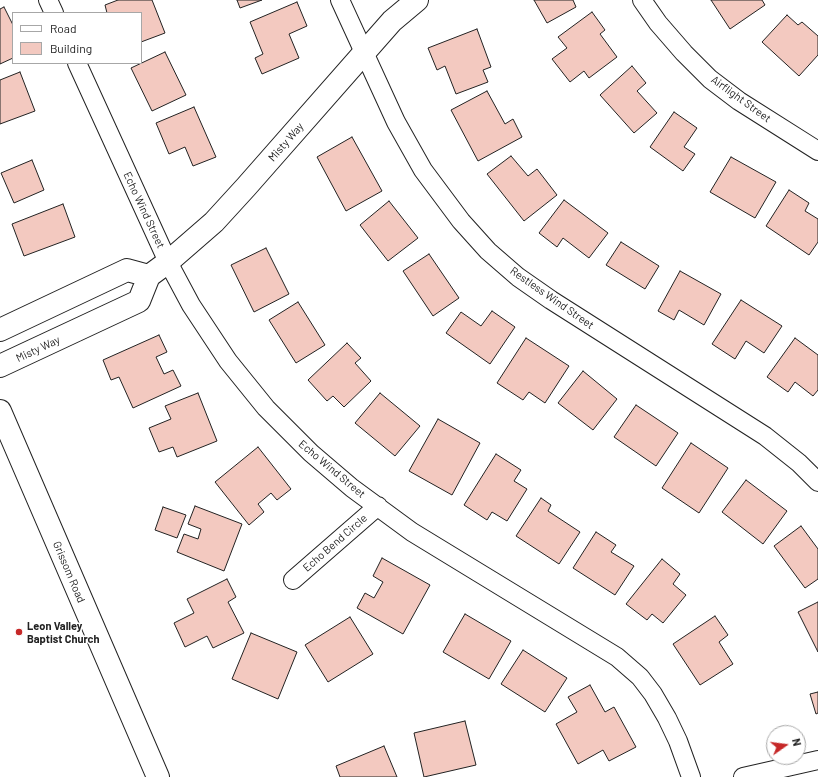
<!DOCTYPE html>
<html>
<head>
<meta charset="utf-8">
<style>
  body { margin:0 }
  #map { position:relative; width:818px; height:777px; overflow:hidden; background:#fff; font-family:Barlow,sans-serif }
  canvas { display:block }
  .legend { position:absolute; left:12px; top:12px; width:130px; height:52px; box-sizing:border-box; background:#fff; border:1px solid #a7a7a7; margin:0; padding:5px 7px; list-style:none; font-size:12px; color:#222 }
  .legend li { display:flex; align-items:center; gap:8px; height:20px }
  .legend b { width:20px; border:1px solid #a7a7a7 }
  .north { position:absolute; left:766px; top:725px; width:40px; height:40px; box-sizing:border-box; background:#fff; border:1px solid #a7a7a7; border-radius:50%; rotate:76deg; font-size:11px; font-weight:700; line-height:16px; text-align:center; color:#222 }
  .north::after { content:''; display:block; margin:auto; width:14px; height:18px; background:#c62828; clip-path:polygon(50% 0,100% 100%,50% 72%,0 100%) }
</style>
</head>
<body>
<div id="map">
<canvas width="818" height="777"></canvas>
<ul class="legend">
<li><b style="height:5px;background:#fff"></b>Road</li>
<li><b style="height:11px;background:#f3c9c0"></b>Building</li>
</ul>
<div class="north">N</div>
</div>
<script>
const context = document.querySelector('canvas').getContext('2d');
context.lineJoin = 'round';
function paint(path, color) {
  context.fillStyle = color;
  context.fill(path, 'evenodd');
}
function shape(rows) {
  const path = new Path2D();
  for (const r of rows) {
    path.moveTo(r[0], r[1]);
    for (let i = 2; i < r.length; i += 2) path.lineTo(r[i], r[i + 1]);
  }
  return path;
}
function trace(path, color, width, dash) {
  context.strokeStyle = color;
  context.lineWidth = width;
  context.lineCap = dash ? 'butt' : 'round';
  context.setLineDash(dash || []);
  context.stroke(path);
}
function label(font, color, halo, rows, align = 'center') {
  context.font = font + ' Barlow,sans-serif';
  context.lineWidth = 3;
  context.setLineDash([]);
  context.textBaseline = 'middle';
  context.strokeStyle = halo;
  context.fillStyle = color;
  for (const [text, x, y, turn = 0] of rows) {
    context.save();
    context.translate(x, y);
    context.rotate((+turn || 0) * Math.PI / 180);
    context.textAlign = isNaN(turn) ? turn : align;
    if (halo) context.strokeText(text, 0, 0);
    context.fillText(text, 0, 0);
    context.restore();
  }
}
const building = shape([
  [118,0,152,0,165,33,141,42,141,13,107,13,105,5,118,0],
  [237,0,262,0,240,8,237,0],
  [534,0,573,0,576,7,547,23,534,0],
  [711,0,762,0,765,5,730,29,711,0],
  [297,2,307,26,289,34,299,58,262,74,255,58,263,54,250,22,297,2],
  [4,7,13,25,13,58,0,64,0,9,4,7],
  [592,12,605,30,600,34,617,57,589,78,584,71,570,82,552,59,567,48,558,37,592,12],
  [787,15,798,25,802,22,818,36,818,55,799,76,762,42,787,15],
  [477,29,491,67,483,70,488,82,456,94,445,66,437,70,428,48,477,29],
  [165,52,186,95,152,111,131,68,165,52],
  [632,66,646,83,637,91,657,113,634,133,600,95,632,66],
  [20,72,35,111,0,124,0,80,20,72],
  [487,91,505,124,513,119,522,137,478,161,451,110,487,91],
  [194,107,216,157,193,166,185,147,169,154,156,123,194,107],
  [674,112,697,128,684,147,695,154,683,171,650,147,674,112],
  [352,137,382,191,346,211,317,157,352,137],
  [511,156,528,176,537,169,557,195,524,221,487,174,511,156],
  [731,157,776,182,755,218,710,192,731,157],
  [32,160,44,190,14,203,1,173,32,160],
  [789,190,809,203,805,211,818,219,818,242,809,255,766,226,789,190],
  [564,200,608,233,589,258,563,238,557,247,539,233,564,200],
  [389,201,418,238,388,261,360,225,389,201],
  [63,204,75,237,24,256,12,224,63,204],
  [621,242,659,266,645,289,606,265,621,242],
  [266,248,289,294,254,312,231,265,266,248],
  [429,254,459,298,433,316,403,271,429,254],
  [680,271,721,294,704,325,679,310,674,320,658,311,680,271],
  [741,300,782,326,764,353,746,341,735,359,712,344,741,300],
  [298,302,325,345,296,363,269,320,298,302],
  [492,311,515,327,490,364,446,333,461,312,481,326,492,311],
  [159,335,167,352,156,357,164,374,173,370,181,386,133,408,119,377,111,380,103,360,159,335],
  [526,338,569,366,545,403,529,392,523,400,497,383,526,338],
  [795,338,818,355,818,390,813,396,795,382,788,392,767,377,795,338],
  [347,343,361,358,355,363,371,381,344,407,333,396,327,401,308,380,347,343],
  [583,371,617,399,593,430,558,403,583,371],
  [198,393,217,441,177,457,173,447,159,452,149,428,171,419,165,406,198,393],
  [380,393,420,426,395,456,355,423,380,393],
  [636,405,678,433,656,466,614,437,636,405],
  [438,419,480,443,452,495,409,471,438,419],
  [691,443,728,468,699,513,662,488,691,443],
  [258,447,291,489,277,500,271,493,258,504,264,512,249,525,215,482,258,447],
  [496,454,521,470,514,481,527,489,507,521,492,512,487,520,464,505,496,454],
  [746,480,787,511,763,544,722,512,746,480],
  [541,498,551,505,548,511,580,532,559,564,516,536,541,498],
  [195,506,242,524,224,571,177,552,184,534,198,539,201,529,188,524,195,506],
  [163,507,186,515,177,538,155,530,163,507],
  [801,526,818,549,818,579,805,588,774,546,801,526],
  [596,532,616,545,611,552,634,566,615,595,573,568,596,532],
  [382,558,430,585,403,634,357,608,365,593,374,598,383,582,373,576,382,558],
  [662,559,680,574,673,584,686,595,663,623,652,614,647,620,626,604,662,559],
  [227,579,236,597,228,602,244,633,213,648,207,636,185,647,174,623,194,613,187,599,227,579],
  [818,602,818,652,798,612,818,602],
  [465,614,511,641,489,679,443,652,465,614],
  [715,616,728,635,719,642,733,664,700,685,673,644,715,616],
  [350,617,373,654,328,682,305,645,350,617],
  [251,633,297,652,278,699,232,679,251,633],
  [523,650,567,678,545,712,501,684,523,650],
  [590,685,605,712,614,707,636,747,609,761,603,750,578,764,556,724,577,712,568,697,590,685],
  [818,692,818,713,816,714,810,694,818,692],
  [465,721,476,765,424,777,414,733,465,721],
  [384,746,397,777,340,777,336,766,384,746]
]);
paint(building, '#f3c9c0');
trace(building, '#222', 1);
const minor = shape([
  [48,0,54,13],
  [340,0,396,122,423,170,461,221,488,251,518,277,551,300,765,436,799,463,818,482],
  [642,0,658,23,684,53,710,79,739,101,818,151],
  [77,63,168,262,191,305,228,361,266,408,311,453,352,488,412,532,617,657,640,677,653,694,667,718,678,741,691,777],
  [293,580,378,506],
  [743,777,818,760]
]);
const tertiary = shape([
  [0,330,127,270,149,276],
  [0,366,139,301,149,276,168,262,214,222,246,187,392,21,417,0]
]);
const primary = shape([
  [0,411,158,777]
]);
trace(minor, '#222', 20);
trace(tertiary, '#222', 24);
trace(primary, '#222', 24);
trace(minor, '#fff', 18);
trace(tertiary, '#fff', 22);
trace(primary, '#fff', 22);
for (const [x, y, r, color] of [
  [19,632,4,"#c62828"]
]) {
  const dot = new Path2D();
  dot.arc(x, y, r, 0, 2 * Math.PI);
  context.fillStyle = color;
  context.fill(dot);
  trace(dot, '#fff', 1.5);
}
label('11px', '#222', '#fff', [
  ["Airflight Street",741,99,36],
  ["Misty Way",286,142,-49],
  ["Echo Wind Street",144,210,65],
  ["Restless Wind Street",552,298,35],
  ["Misty Way",38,349,-25],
  ["Echo Wind Street",332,469,40],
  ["Echo Bend Circle",335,543,-41],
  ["Grissom Road",69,572,67]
]);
label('bold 11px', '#222', '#fff', [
  ["Leon Valley",27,626],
  ["Baptist Church",27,639]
], 'left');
</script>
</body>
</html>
